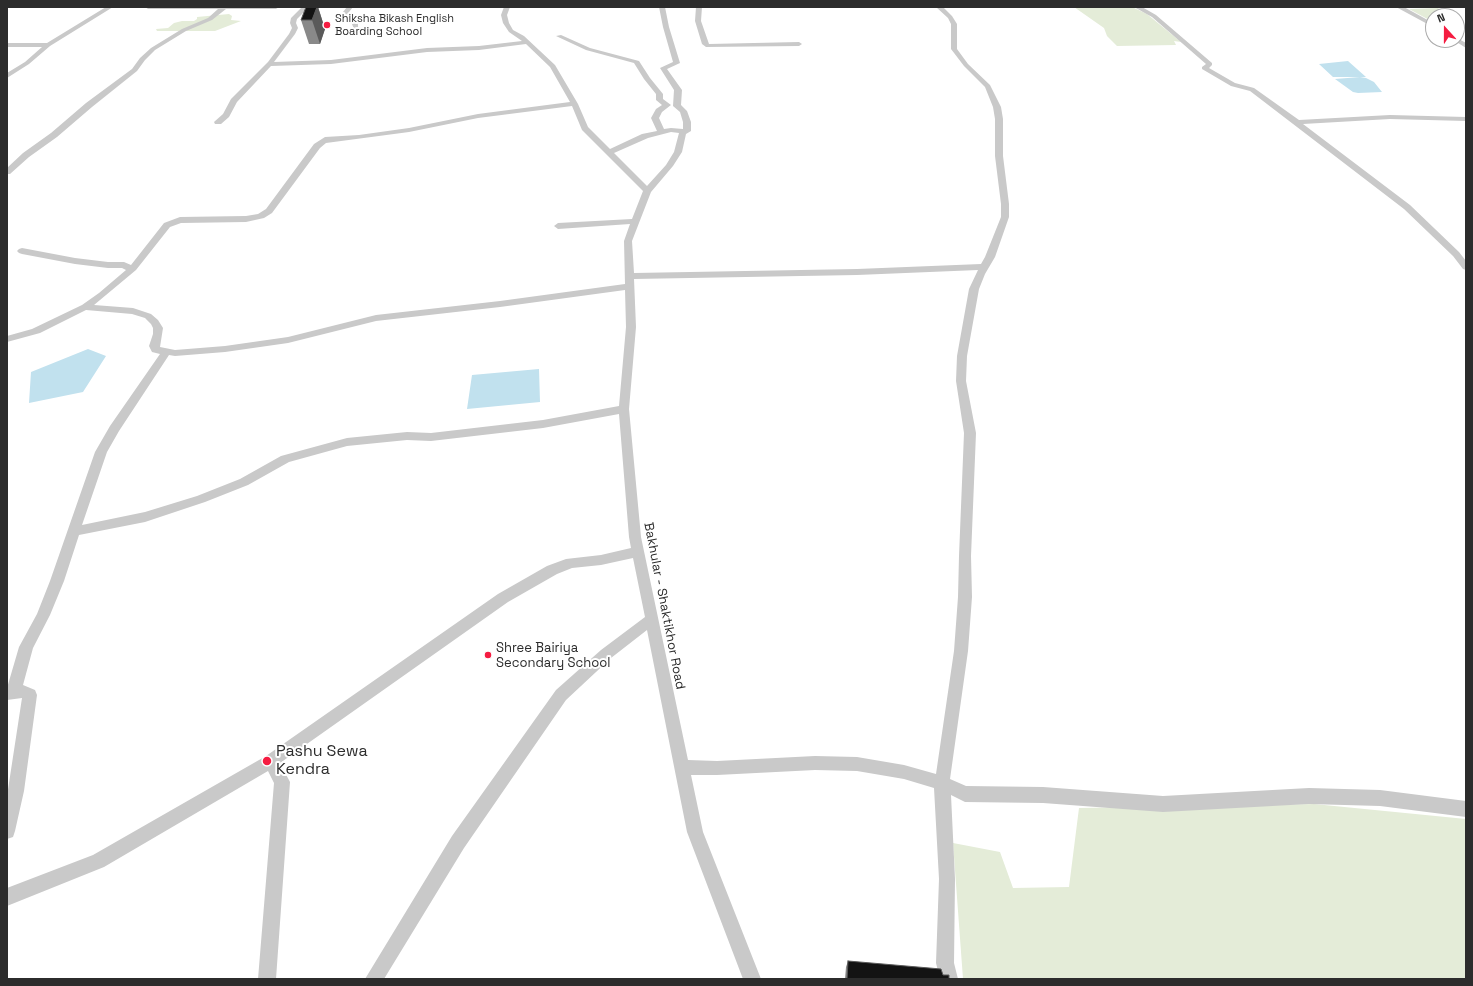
<!DOCTYPE html>
<html>
<head>
<meta charset="utf-8">
<style>
  body { margin:0 }
  #map { position:relative; width:1473px; height:986px; overflow:hidden; background:#fff; font-family:"Space Grotesk",sans-serif }
  canvas { display:block }
  .frame { position:absolute; inset:0; border:8px solid #2c2c2c; pointer-events:none }
  .north { position:absolute; left:1425px; top:8px; width:40px; height:40px; box-sizing:border-box; background:#fff; border:1px solid #ababab; border-radius:50%; rotate:339deg; font-size:11px; font-weight:700; line-height:16px; text-align:center; color:#2c2c2c }
  .north::after { content:''; display:block; margin:auto; width:14px; height:18px; background:#f51c41; clip-path:polygon(50% 0,100% 100%,50% 72%,0 100%) }
</style>
</head>
<body>
<div id="map">
<canvas width="1473" height="986"></canvas>
<div class="frame"></div>
<div class="north">N</div>
</div>
<script>
const context = document.querySelector('canvas').getContext('2d');
context.lineJoin = 'round';
function paint(path, color) {
  context.fillStyle = color;
  context.fill(path, 'evenodd');
}
function shape(rows) {
  const path = new Path2D();
  for (const r of rows) {
    path.moveTo(r[0], r[1]);
    for (let i = 2; i < r.length; i += 2) path.lineTo(r[i], r[i + 1]);
  }
  return path;
}
function trace(path, color, width, dash) {
  context.strokeStyle = color;
  context.lineWidth = width;
  context.lineCap = dash ? 'butt' : 'round';
  context.setLineDash(dash || []);
  context.stroke(path);
}
function label(font, color, halo, rows, align = 'center') {
  context.font = font + ' "Space Grotesk",sans-serif';
  context.lineWidth = 4;
  context.setLineDash([]);
  context.textBaseline = 'middle';
  context.strokeStyle = halo;
  context.fillStyle = color;
  for (const [text, x, y, turn = 0] of rows) {
    context.save();
    context.translate(x, y);
    context.rotate((+turn || 0) * Math.PI / 180);
    context.textAlign = isNaN(turn) ? turn : align;
    if (halo) context.strokeText(text, 0, 0);
    context.fillText(text, 0, 0);
    context.restore();
  }
}
paint(shape([
  [1074,7,1132,7,1147,14,1181,42,1174,41,1176,45,1117,46,1107,36,1104,28],
  [1438,8,1450,16,1433,16,1433,22,1409,9],
  [229,14,232,16,231,20,241,21,215,31,157,31,156,29,168,28,174,23,182,21,194,21,197,19,197,17],
  [1314,804,1466,819,1466,979,963,979,953,843,1000,852,1013,888,1069,887,1079,808]
]), '#e4ecd8');
paint(shape([
  [1348,61,1366,77,1333,77,1319,64],
  [1360,77,1366,78,1374,82,1382,92,1358,93,1353,92,1335,79],
  [88,349,106,356,83,392,29,403,31,372],
  [539,369,540,402,467,409,472,375]
]), '#c1e1ee');
paint(shape([
  [106,7,113,7,50,46,29,64,7,78,7,73,25,62,42,47,7,47,7,43,47,43,106,7],
  [145,7,279,7,276,9,226,9,212,20,186,31,155,50,145,60,137,71,92,107,57,137,29,157,10,174,7,174,7,168,23,153,51,133,86,103,132,69,140,58,151,48,182,29,208,18,218,9,148,9,145,7],
  [302,7,309,7,297,19,296,23,298,28,295,34,274,62,331,60,427,48,479,46,522,41,509,32,503,23,501,15,504,7,510,7,507,15,509,23,513,30,524,36,555,65,578,104,588,127,610,149,642,134,657,131,651,118,656,109,662,105,656,100,656,94,644,79,634,63,586,50,556,36,561,35,590,48,639,61,650,78,663,94,663,99,671,105,662,112,659,118,664,129,671,128,683,129,683,122,680,112,673,106,674,90,660,68,673,62,663,27,659,7,665,7,669,27,680,63,667,69,682,90,681,105,687,111,691,122,691,131,686,134,682,152,673,166,651,192,632,241,634,273,857,269,981,264,985,257,1001,217,1001,204,995,156,995,119,993,107,985,87,964,66,951,49,951,24,948,18,936,7,943,7,952,16,957,24,957,49,968,64,990,85,1001,107,1003,119,1003,156,1009,204,1009,217,995,257,985,274,979,289,967,356,966,381,976,433,971,556,972,597,968,651,950,779,966,786,1043,787,1163,796,1309,788,1380,790,1466,801,1466,817,1380,806,1309,804,1163,812,1043,803,965,802,951,795,955,879,954,963,958,979,940,979,936,963,939,879,934,788,904,779,857,771,815,770,717,775,691,775,703,832,761,979,743,979,687,832,647,630,611,658,566,700,464,848,384,979,365,979,452,836,556,690,601,650,645,617,633,558,601,565,572,568,557,574,508,602,280,763,290,782,276,979,258,979,274,783,268,771,104,867,7,906,7,888,93,855,266,756,498,594,547,566,566,559,601,555,631,548,629,537,619,414,543,428,431,441,407,440,347,446,289,462,248,485,205,502,145,522,79,535,64,581,50,615,33,648,23,685,35,690,37,695,24,791,15,831,13,837,7,839,7,796,22,698,7,700,7,688,19,647,37,614,50,581,95,452,110,426,160,354,152,352,149,346,153,334,153,328,151,324,145,318,132,314,86,310,40,333,7,342,7,336,32,329,82,305,99,293,126,270,122,268,108,268,75,264,22,254,19,253,17,251,19,249,22,248,75,258,108,262,124,262,131,265,164,223,180,217,246,216,258,214,266,209,314,144,325,137,359,135,409,128,478,114,570,102,550,67,526,44,479,50,427,52,331,64,271,66,237,102,229,117,221,124,215,124,214,122,223,114,231,99,268,62,289,34,292,28,290,23,291,18,302,7],
  [572,106,582,130,643,191,632,219,558,223,554,226,558,229,630,224,624,241,625,284,500,301,376,315,288,337,225,346,175,350,160,347,163,328,158,320,151,314,133,308,94,305,136,270,170,227,181,223,246,222,264,218,272,213,320,148,326,143,409,132,478,118,572,106],
  [671,132,679,133,674,152,666,165,647,186,614,153,648,138,671,132],
  [978,270,969,289,957,356,956,381,964,433,959,556,958,597,954,651,936,774,904,765,857,757,815,756,717,761,688,760,641,537,629,409,636,327,634,279,857,275,978,270],
  [625,290,626,327,619,406,543,420,431,433,407,432,347,438,281,456,240,479,197,496,145,512,82,525,107,452,119,431,169,355,175,356,225,352,288,343,376,321,500,307,625,290],
  [347,7,353,7,349,12,350,15,358,23,358,29,354,29,352,24,344,16,343,12,347,7],
  [696,7,702,7,701,21,709,44,799,42,802,44,799,46,706,47,702,44,695,21,696,7],
  [1134,7,1142,7,1156,15,1212,63,1212,65,1209,68,1235,83,1254,88,1299,120,1390,115,1466,117,1466,121,1390,119,1303,124,1410,205,1459,252,1466,261,1466,270,1463,269,1453,256,1404,209,1250,91,1231,86,1202,69,1202,67,1206,64,1152,17,1134,7],
  [1396,7,1404,7,1433,23,1433,27,1396,7],
  [1457,38,1466,43,1466,48,1455,41,1454,40,1457,40,1457,38]
]), '#c9c9c9');
paint(shape([
  [306,7,318,7,325,29,320,44,309,44,301,20],
  [848,961,943,975,949,979,845,979,846,967]
]), '#898989');
paint(shape([
  [317,7,318,7,325,29,320,44,312,20]
]), '#5a5a5a');
const building = shape([
  [306,7,317,7,312,20,301,20,306,7],
  [848,961,941,969,943,975,949,975,949,979,847,979,848,961]
]);
paint(building, '#131313');
trace(building, '#5a5a5a', 1);
for (const [x, y, r, color] of [
  [327,25,4,"#f51c41"],
  [488,655,4,"#f51c41"],
  [267,761,5,"#f51c41"]
]) {
  const dot = new Path2D();
  dot.arc(x, y, r, 0, 2 * Math.PI);
  context.fillStyle = color;
  context.fill(dot);
  trace(dot, '#fff', 1.5);
}
label('11px', '#2c2c2c', '#fff', [
  ["Shiksha Bikash English",335,19],
  ["Boarding School",335,32]
], 'left');
label('13px', '#2c2c2c', '#fff', [
  ["Bakhular - Shaktikhor Road",664,606,79]
]);
label('13px', '#2c2c2c', '#fff', [
  ["Shree Bairiya",496,648],
  ["Secondary School",496,663]
], 'left');
label('16px', '#2c2c2c', '#fff', [
  ["Pashu Sewa",276,752],
  ["Kendra",276,770]
], 'left');
</script>
</body>
</html>
